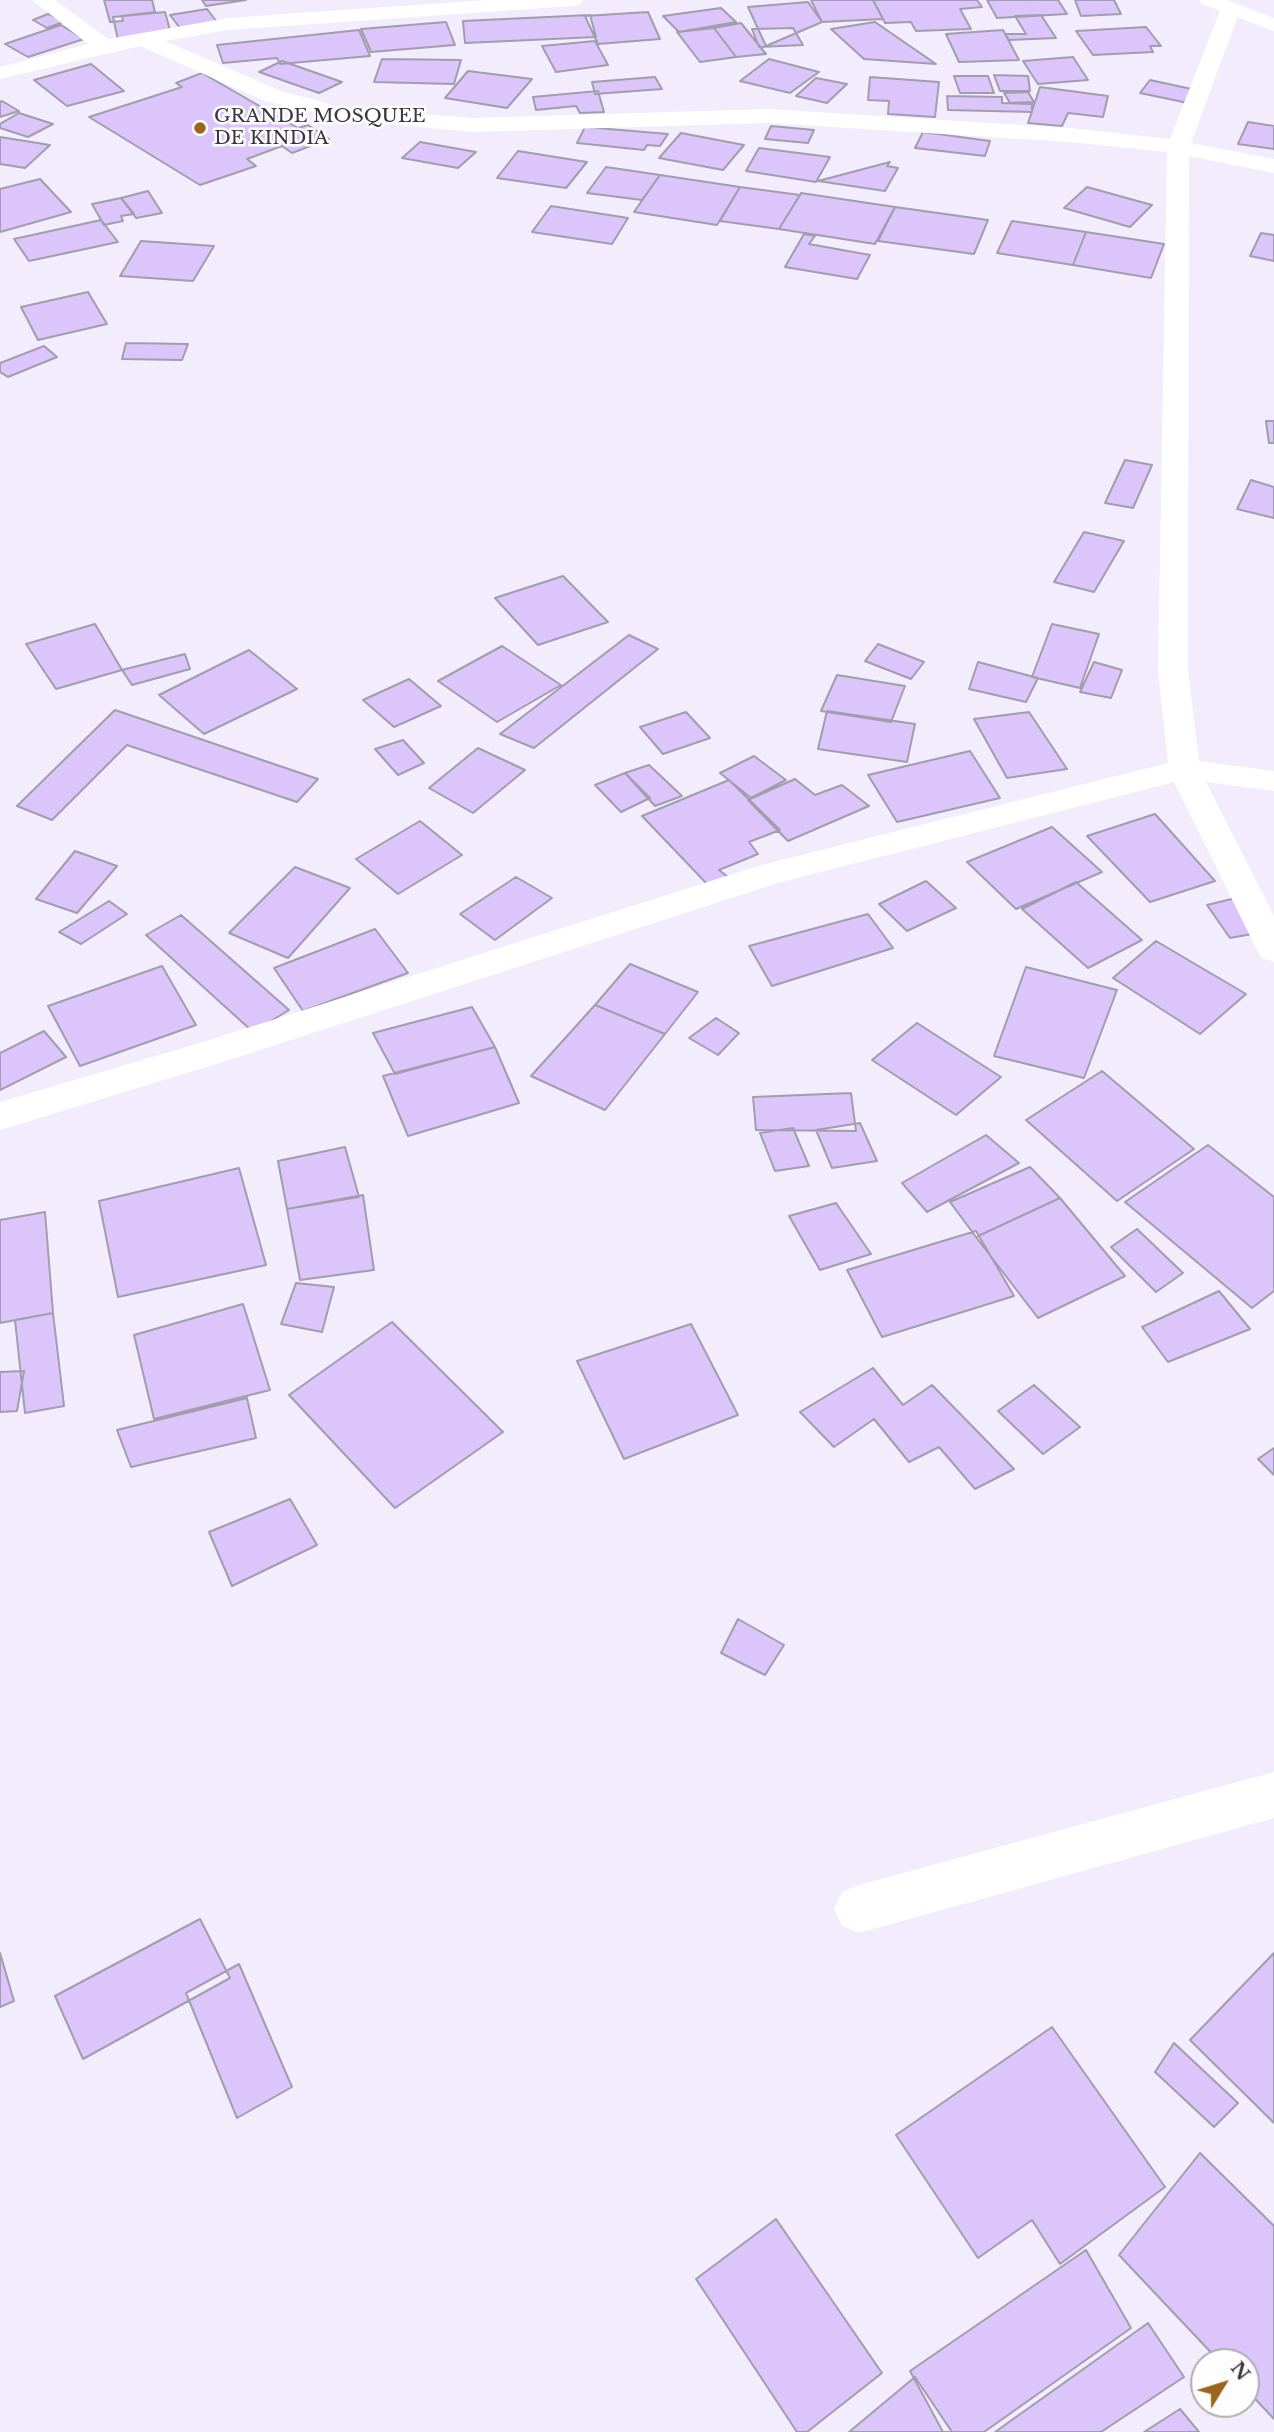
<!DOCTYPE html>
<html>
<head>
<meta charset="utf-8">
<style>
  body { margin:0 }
  #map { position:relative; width:1274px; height:2432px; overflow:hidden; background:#f2ecfc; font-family:"Libre Baskerville",serif }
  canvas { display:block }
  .north { position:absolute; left:1190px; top:2348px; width:70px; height:70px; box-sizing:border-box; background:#fdfdfd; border:2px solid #afadb0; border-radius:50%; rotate:52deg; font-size:19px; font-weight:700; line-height:28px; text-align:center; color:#39363d }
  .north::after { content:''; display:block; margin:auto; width:24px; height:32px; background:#9c6520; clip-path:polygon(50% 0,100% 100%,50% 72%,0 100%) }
</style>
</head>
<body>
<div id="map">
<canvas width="1274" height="2432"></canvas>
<div class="north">N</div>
</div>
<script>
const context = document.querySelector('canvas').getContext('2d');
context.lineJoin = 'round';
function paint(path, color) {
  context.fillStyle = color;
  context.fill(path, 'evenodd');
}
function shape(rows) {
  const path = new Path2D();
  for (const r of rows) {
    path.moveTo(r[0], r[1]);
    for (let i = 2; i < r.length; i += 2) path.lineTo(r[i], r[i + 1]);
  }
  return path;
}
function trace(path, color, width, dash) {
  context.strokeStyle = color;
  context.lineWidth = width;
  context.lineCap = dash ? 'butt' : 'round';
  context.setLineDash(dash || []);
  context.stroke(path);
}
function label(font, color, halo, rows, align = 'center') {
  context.font = font + ' "Libre Baskerville",serif';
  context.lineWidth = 5;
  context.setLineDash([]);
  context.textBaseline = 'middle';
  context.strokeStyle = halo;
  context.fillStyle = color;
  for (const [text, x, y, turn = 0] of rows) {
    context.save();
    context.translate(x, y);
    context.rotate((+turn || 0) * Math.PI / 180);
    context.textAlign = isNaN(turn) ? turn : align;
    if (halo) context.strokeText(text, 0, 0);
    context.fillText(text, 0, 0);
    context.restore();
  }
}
const building = shape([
  [104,0,152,0,155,12,122,16,123,21,110,22,104,0],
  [202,0,246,0,206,6,202,0],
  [811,0,873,0,883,19,822,22,811,0],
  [873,0,977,0,982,7,960,9,971,29,916,31,911,22,885,23,873,0],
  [987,0,1058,0,1067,14,997,18,987,0],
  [1075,0,1114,0,1121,14,1081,16,1075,0],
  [808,2,822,22,766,46,748,7,808,2],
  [721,8,736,22,679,32,663,16,721,8],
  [207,9,217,22,180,28,170,15,207,9],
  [165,12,171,34,118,40,113,17,165,12],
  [648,12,660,39,598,44,585,16,648,12],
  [48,14,66,21,47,28,33,20,48,14],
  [590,15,596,37,465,43,463,21,590,15],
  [1041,15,1056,38,1009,40,1005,34,1026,34,1015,16,1041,15],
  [446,22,455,45,371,52,361,29,446,22],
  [875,22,936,64,864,59,831,29,875,22],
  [741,23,766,54,736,57,714,28,741,23],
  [61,25,84,39,28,57,5,44,61,25],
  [1146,27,1161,46,1150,46,1153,52,1093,55,1076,31,1146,27],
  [714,28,736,57,700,62,677,32,714,28],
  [793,28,803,45,759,47,752,29,793,28],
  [359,30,370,56,280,64,277,58,223,63,217,45,359,30],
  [1003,30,1019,60,959,62,946,34,1003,30],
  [595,41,608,65,556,72,542,46,595,41],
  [1073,57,1088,80,1038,84,1023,61,1073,57],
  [382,59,461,60,454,84,374,82,382,59],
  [769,59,819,72,790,93,740,81,769,59],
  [282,61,342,82,319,93,259,72,282,61],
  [91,64,124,91,67,106,34,80,91,64],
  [468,71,532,79,507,108,445,98,468,71],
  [202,73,298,128,308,125,329,139,292,153,282,146,247,159,256,166,200,185,89,117,182,87,176,83,202,73],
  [994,75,1028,76,1030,91,1000,91,994,75],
  [954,76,988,76,994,93,960,93,954,76],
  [655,77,662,89,595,94,592,82,655,77],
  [870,77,939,82,935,117,888,114,889,101,868,100,870,77],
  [816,78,847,84,827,103,796,96,816,78],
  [1150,80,1196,90,1188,103,1140,93,1150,80],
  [1040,87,1108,96,1103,117,1068,113,1062,126,1028,123,1040,87],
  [598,91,604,112,580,113,576,106,536,110,533,97,598,91],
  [1028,92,1034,102,1010,103,1004,93,1028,92],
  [947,96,1002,97,1002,103,1032,104,1032,112,948,110,947,96],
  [2,101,19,111,0,117,0,102,2,101],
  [19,113,53,124,28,137,0,128,0,124,19,113],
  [1248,122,1274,126,1274,149,1238,144,1248,122],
  [771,126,814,130,808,143,765,139,771,126],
  [585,127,668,134,660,146,647,145,644,150,577,143,585,127],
  [923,132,990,141,985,156,915,148,923,132],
  [681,133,744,145,723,170,659,158,681,133],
  [0,137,50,145,25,168,0,164,0,137],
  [420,142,476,152,458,168,402,158,420,142],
  [759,148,830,157,816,182,746,171,759,148],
  [518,151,587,162,566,188,497,178,518,151],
  [890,162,887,166,898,168,885,191,818,181,890,162],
  [606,167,660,175,642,200,587,193,606,167],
  [660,175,740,187,717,225,634,212,660,175],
  [40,179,71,212,0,232,0,189,40,179],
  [740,187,800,195,779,229,720,221,740,187],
  [1087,187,1152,205,1130,227,1064,208,1087,187],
  [148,191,162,213,136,218,121,198,148,191],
  [801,193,895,207,875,244,779,229,801,193],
  [121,198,134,214,121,216,123,221,104,225,92,204,121,198],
  [551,206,628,218,612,244,532,232,551,206],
  [895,207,988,220,974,254,878,241,895,207],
  [101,220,118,242,29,261,14,239,101,220],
  [1012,221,1086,232,1073,265,997,253,1012,221],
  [1086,232,1164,244,1151,278,1073,265,1086,232],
  [1261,233,1274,235,1274,261,1250,256,1261,233],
  [804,234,815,236,809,244,870,255,857,279,785,267,804,234],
  [141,241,214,246,193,281,120,276,141,241],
  [88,292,107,324,38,340,21,307,88,292],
  [126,343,188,344,182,360,122,359,126,343],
  [44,346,57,357,8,377,0,372,0,363,44,346],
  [1266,421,1274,421,1274,443,1269,443,1266,421],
  [1125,460,1152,465,1133,508,1105,503,1125,460],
  [1251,480,1274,487,1274,518,1237,509,1251,480],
  [1084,532,1124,541,1094,592,1054,582,1084,532],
  [563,576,608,622,538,645,495,598,563,576],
  [95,624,122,670,56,689,26,644,95,624],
  [1052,624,1099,634,1080,688,1032,677,1052,624],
  [629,635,658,649,534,748,500,734,629,635],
  [878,644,924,662,911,679,865,661,878,644],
  [502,646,561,685,497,722,438,681,502,646],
  [249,650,297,689,204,734,159,695,249,650],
  [185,654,190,669,132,685,122,670,185,654],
  [978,662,1038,678,1026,702,969,689,978,662],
  [1094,662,1122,670,1111,698,1080,692,1094,662],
  [837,675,905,686,891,722,821,711,837,675],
  [409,679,441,706,394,727,363,700,409,679],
  [115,710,318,779,297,802,127,745,52,820,17,806,115,710],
  [827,711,915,724,907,762,818,749,827,711],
  [686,712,710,738,663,754,640,727,686,712],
  [1029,712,1067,769,1007,778,974,719,1029,712],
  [403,740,424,763,398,775,375,749,403,740],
  [478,748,525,770,473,813,429,788,478,748],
  [970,751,1000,798,897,822,868,775,970,751],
  [754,756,786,780,751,798,720,773,754,756],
  [649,765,682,796,655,806,625,773,649,765],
  [625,773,650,798,621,812,595,785,625,773],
  [795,779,815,795,842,785,869,806,788,841,748,800,795,779],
  [729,780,780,830,749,842,758,854,719,870,728,877,707,884,642,816,729,780],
  [1155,814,1215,881,1150,902,1087,836,1155,814],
  [420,821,462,855,398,894,356,859,420,821],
  [1052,827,1102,872,1016,909,967,862,1052,827],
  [75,851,117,866,77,913,36,899,75,851],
  [295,867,350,888,288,958,229,933,295,867],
  [516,877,552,898,495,940,460,914,516,877],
  [926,881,956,908,907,931,879,904,926,881],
  [1076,882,1142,940,1088,968,1022,909,1076,882],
  [1244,896,1263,932,1230,938,1207,905,1244,896],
  [109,901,127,914,81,944,59,932,109,901],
  [868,914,893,948,772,986,749,946,868,914],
  [181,915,289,1010,253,1032,146,935,181,915],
  [375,929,408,973,303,1011,274,968,375,929],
  [1156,941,1246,994,1200,1034,1113,978,1156,941],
  [630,964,698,992,665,1034,595,1005,630,964],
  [162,966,196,1025,80,1066,48,1006,162,966],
  [1026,967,1117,990,1084,1078,994,1056,1026,967],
  [595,1005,665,1034,605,1110,531,1076,595,1005],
  [472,1007,495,1047,395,1074,373,1033,472,1007],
  [716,1018,739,1033,718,1055,689,1038,716,1018],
  [917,1023,1001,1077,956,1115,872,1060,917,1023],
  [44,1031,66,1057,0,1090,0,1053,44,1031],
  [495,1047,519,1103,408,1136,383,1076,495,1047],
  [1102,1071,1194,1149,1117,1201,1026,1120,1102,1071],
  [851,1093,856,1131,756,1130,753,1097,851,1093],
  [860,1123,877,1161,832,1168,816,1130,860,1123],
  [793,1128,809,1166,775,1171,760,1133,793,1128],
  [986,1135,1019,1163,927,1212,902,1183,986,1135],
  [1208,1145,1274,1197,1274,1291,1252,1308,1125,1202,1208,1145],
  [345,1147,359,1197,287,1209,278,1161,345,1147],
  [1030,1167,1060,1198,976,1237,950,1202,1030,1167],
  [239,1168,266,1265,118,1297,99,1201,239,1168],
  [363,1195,374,1270,300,1280,287,1209,363,1195],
  [1060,1198,1125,1276,1038,1318,976,1237,1060,1198],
  [836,1203,871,1254,820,1270,789,1216,836,1203],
  [45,1212,53,1313,0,1323,0,1220,45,1212],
  [1137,1229,1183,1273,1156,1292,1111,1247,1137,1229],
  [976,1231,1014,1296,882,1337,847,1270,976,1231],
  [296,1283,334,1287,322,1332,281,1324,296,1283],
  [1219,1291,1250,1329,1168,1362,1142,1327,1219,1291],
  [243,1304,270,1390,154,1419,134,1335,243,1304],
  [53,1313,64,1406,25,1413,15,1320,53,1313],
  [392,1322,503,1432,395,1508,289,1395,392,1322],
  [691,1324,738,1415,624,1459,577,1361,691,1324],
  [873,1368,903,1405,932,1385,1014,1469,975,1489,939,1447,909,1462,874,1419,834,1447,800,1412,873,1368],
  [24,1371,17,1411,0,1412,0,1372,24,1371],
  [1034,1385,1080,1427,1043,1454,998,1411,1034,1385],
  [247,1398,256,1438,131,1467,117,1430,247,1398],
  [1274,1448,1274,1475,1258,1459,1274,1448],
  [290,1499,317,1545,232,1586,209,1532,290,1499],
  [738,1619,784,1645,765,1675,721,1653,738,1619],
  [200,1919,230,1978,83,2059,55,1996,200,1919],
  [0,1953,14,2001,0,2007,0,1953],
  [1274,1953,1274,2123,1190,2040,1274,1953],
  [239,1964,292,2087,237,2118,186,1993,239,1964],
  [1052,2027,1165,2187,1060,2264,1032,2220,978,2258,896,2135,1052,2027],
  [1174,2043,1238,2103,1214,2127,1155,2072,1174,2043],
  [1200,2153,1274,2226,1274,2419,1246,2389,1246,2362,1220,2362,1119,2255,1200,2153],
  [776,2219,882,2373,807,2432,797,2432,696,2279,776,2219],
  [1086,2250,1131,2328,984,2432,943,2432,910,2371,1086,2250],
  [1148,2323,1184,2377,1101,2432,995,2432,1148,2323],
  [915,2377,952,2432,849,2432,915,2377],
  [1180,2409,1199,2432,1144,2432,1180,2409]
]);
paint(building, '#dbc5fb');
trace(building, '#a29dac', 2);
paint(shape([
  [32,0,55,0,108,39,228,18,487,0,583,0,580,4,573,6,228,30,165,41,281,91,344,108,473,118,769,109,1069,128,1170,139,1221,8,1224,4,1238,4,1241,8,1191,143,1274,159,1274,173,1189,156,1188,671,1199,761,1274,771,1274,791,1206,782,1274,916,1274,962,1262,958,1257,950,1174,782,778,883,226,1061,0,1130,0,1102,203,1042,758,866,1168,763,1158,671,1167,152,1069,142,769,123,473,132,344,120,265,101,140,46,0,79,0,67,88,44,32,0],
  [1274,1772,1274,1818,859,1933,842,1926,834,1909,842,1892,859,1885,1274,1772]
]), '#fff');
paint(shape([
  [1199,0,1227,0,1274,18,1274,31,1202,4,1199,0]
]), '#fff');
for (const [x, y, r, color] of [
  [200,128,7,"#9c6520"]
]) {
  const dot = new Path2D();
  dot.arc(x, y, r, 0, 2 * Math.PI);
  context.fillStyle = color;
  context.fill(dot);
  trace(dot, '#fdfdfd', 2.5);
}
label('19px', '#39363d', '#fdfdfd', [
  ["GRANDE MOSQUEE",214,117],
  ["DE KINDIA",214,139]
], 'left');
</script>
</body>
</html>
